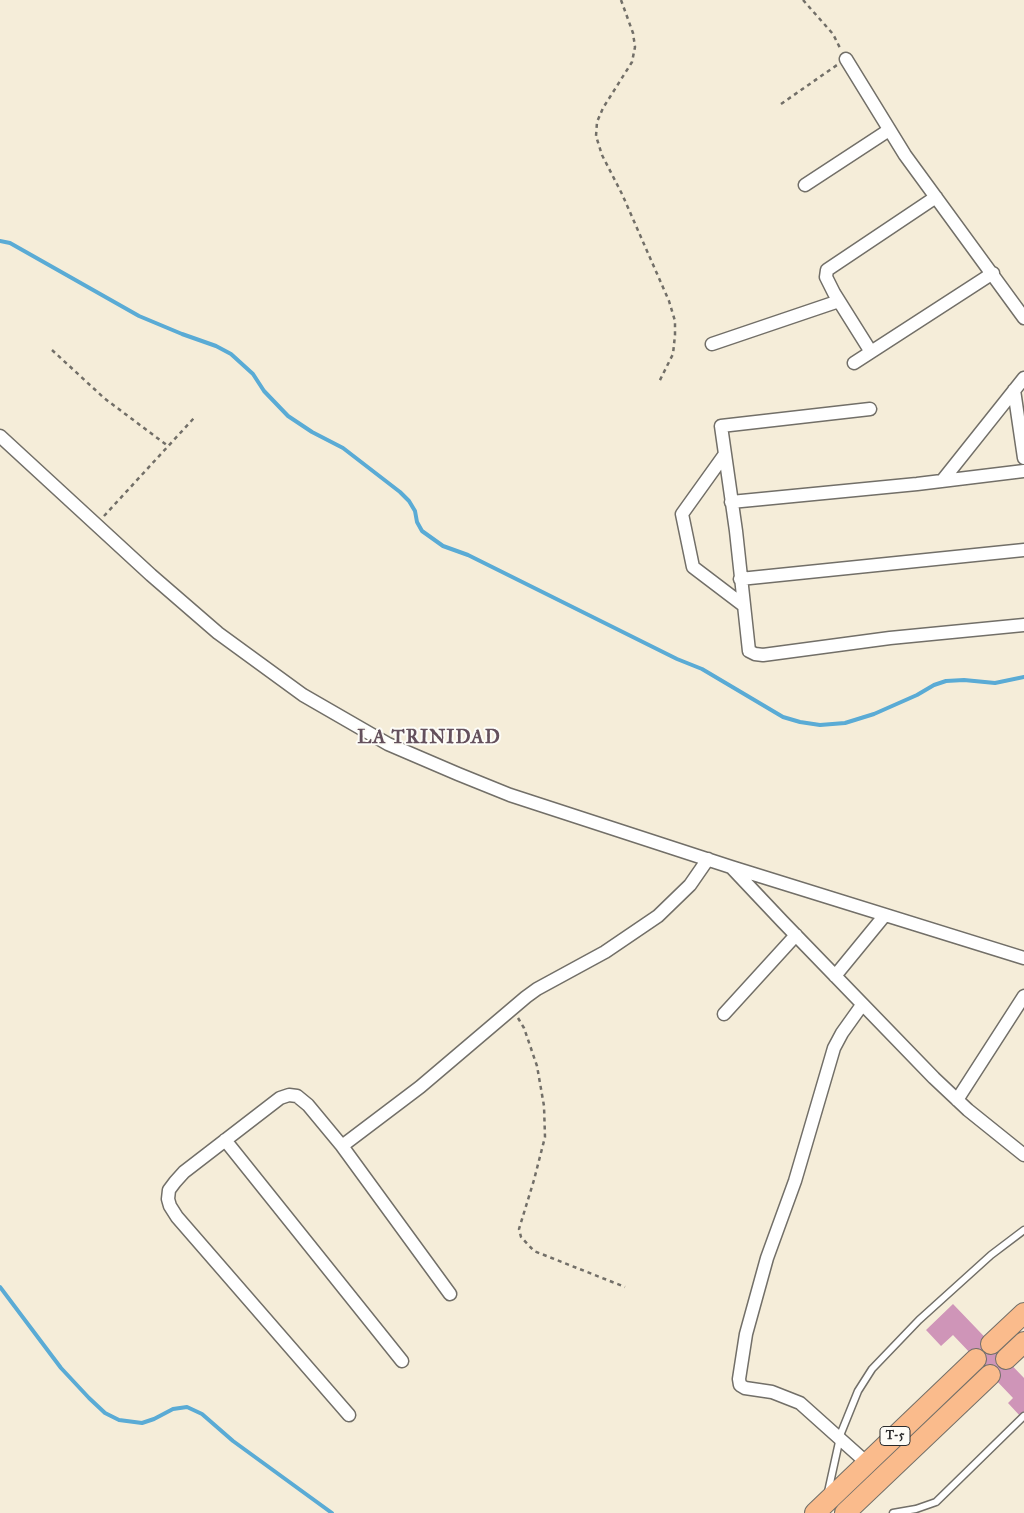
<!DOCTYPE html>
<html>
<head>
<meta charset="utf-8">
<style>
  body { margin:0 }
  canvas { display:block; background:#f5edd9 }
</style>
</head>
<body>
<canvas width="1024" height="1513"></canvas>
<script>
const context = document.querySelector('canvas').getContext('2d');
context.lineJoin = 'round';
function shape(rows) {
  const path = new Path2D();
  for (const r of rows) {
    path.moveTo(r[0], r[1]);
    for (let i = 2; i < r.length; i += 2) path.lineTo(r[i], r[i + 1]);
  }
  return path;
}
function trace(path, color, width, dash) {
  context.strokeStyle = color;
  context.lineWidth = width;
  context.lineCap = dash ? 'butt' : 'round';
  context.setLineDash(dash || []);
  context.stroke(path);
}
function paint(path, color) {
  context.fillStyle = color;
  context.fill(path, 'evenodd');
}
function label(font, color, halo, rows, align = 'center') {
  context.font = font + ' "IM FELL Great Primer",serif';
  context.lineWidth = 4;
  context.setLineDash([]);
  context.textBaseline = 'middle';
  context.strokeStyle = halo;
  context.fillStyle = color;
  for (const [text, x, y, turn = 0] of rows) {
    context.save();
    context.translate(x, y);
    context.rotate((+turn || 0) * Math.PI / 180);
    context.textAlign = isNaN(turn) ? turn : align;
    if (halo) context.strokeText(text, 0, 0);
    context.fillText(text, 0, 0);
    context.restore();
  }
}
trace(shape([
  [0,241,10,243,139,316,182,334,216,346,231,354,253,374,264,391,288,416,312,432,343,448,400,492,409,501,415,511,417,522,422,531,443,546,468,555,677,659,702,669,783,717,800,722,820,725,845,723,874,714,917,695,934,685,946,681,964,680,995,683,1024,677],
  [0,1287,61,1368,89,1398,105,1413,119,1420,142,1423,154,1419,173,1409,187,1407,202,1414,233,1441,332,1513]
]), '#5aabd5', 4);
paint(shape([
  [953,1304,1024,1378,1024,1414,1021,1417,1008,1403,1013,1398,953,1335,941,1346,926,1330]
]), '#cf95b8');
const service = shape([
  [828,1492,841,1433,858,1391,872,1369,919,1320,991,1255,1024,1230],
  [893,1513,916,1509,936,1502,1024,1416]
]);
const minor = shape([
  [846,59,905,155,1024,318],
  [805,185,889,130],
  [712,344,839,301],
  [871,352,834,293,826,277,827,270,936,197],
  [854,363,993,273],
  [1014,390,1024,458],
  [870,409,721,426,736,531,749,651,755,654,763,655,890,638,1024,625],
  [0,436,151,575,218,633,303,695,388,744,458,774,510,795,731,867,1024,958],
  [725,454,682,514,693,567,743,605],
  [942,481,1024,378],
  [731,502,917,484,1024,471],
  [740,579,1024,550],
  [732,868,782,921,934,1078,968,1110,1024,1155],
  [835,976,885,915],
  [862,1005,842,1033,834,1048,795,1181,767,1258,746,1334,739,1379,740,1385,745,1388,772,1392,800,1403,867,1463],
  [724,1014,796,935],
  [957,1100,1024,996],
  [225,1140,402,1361],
  [342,1146,420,1087,526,997,537,989,605,952,658,916,690,885,708,859],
  [349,1415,177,1217,170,1206,168,1199,169,1190,175,1182,184,1172,280,1098,289,1095,297,1096,308,1105,342,1146,450,1294]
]);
const primary = shape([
  [991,1344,1024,1313],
  [1006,1359,1024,1342],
  [815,1513,976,1359],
  [845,1513,990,1375]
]);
trace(service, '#726f68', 9);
trace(minor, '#726f68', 15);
trace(primary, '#726f68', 22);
trace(shape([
  [621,0,633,33,635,47,632,62,603,108,597,122,596,136,602,155,622,194,669,301,675,321,675,335,673,354,659,382],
  [803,0,833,34,841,50],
  [781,104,837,65],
  [52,350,104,398,168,446],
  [104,516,194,418],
  [518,1018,524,1028,537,1066,544,1106,545,1137,534,1180,519,1229,521,1237,534,1251,625,1287]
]), '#726f68', 2.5, [4, 4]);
trace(service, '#fff', 6);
trace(minor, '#fff', 12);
trace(primary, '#fabb8c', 20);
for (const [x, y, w] of [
  [895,1436,30]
]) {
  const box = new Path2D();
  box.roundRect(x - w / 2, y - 9.5, w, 19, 4);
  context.fillStyle = '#fdfcf7';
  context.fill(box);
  trace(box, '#2b2b2b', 1);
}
label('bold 12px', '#2b2b2b', null, [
  ["T-5",895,1436]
]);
context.letterSpacing = '1px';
label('bold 19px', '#64505c', '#fdfcf7', [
  ["LA TRINIDAD",429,738]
]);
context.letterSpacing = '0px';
</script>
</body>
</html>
